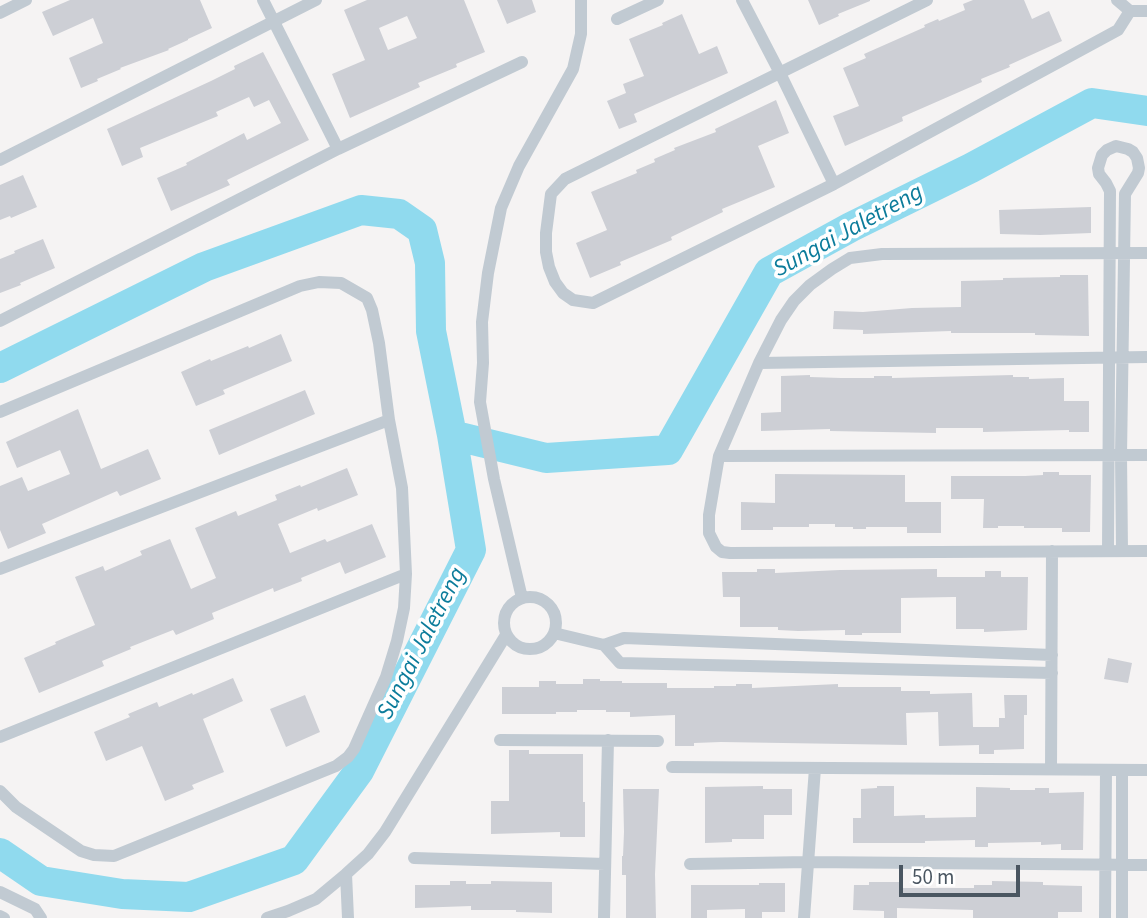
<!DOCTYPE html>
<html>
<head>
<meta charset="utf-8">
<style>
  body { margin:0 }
  #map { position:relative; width:1147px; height:918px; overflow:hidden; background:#f5f3f3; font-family:"Source Sans 3",sans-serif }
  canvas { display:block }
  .scale { position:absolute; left:899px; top:865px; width:121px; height:32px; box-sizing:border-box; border:4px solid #4a5661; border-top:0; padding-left:9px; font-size:21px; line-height:24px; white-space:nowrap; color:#4a5661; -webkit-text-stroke:5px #fff; paint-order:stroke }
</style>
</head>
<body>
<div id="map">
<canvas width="1147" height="918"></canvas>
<div class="scale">50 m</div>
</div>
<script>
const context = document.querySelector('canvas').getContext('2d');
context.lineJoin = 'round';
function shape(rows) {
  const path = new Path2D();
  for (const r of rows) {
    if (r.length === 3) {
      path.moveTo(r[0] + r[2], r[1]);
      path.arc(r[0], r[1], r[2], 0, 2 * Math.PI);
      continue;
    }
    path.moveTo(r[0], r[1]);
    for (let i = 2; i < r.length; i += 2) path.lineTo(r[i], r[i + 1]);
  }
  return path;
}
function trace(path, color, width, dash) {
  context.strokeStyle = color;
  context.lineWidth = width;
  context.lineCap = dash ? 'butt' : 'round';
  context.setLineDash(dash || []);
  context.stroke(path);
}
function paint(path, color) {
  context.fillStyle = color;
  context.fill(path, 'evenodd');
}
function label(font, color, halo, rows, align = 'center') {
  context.font = font + ' "Source Sans 3",sans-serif';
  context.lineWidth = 7;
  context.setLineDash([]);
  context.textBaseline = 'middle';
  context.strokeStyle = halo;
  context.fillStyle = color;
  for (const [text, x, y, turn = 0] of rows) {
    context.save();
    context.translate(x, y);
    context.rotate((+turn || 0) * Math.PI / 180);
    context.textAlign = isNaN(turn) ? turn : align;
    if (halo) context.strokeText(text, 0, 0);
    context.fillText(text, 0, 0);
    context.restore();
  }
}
trace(shape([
  [0,368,204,267,361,210,399,214,422,230,430,263,431,331,452,435],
  [0,853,41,881,122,894,189,897,294,860,359,771,471,550,452,435,546,458,668,450,769,272,851,227,971,168,1092,103,1147,111]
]), '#90daee', 30);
paint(shape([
  [70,0,200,0,212,28,188,39,188,40,168,49,169,50,120,68,121,69,97,79,98,81,81,88,69,58,103,43,93,18,53,36,42,12],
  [367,0,464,0,485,52,456,64,457,67,418,83,420,87,350,118,332,74,365,60,344,10],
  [407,16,417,38,388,50,379,28],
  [497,0,532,0,536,12,507,24],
  [808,0,870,0,870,1,838,14,839,16,819,25],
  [973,0,1024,0,1032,19,1049,11,1062,41,1009,65,1010,67,981,79,982,82,902,117,903,121,845,146,833,116,859,106,843,68,866,58,864,54,925,27,924,25,938,19,939,21,965,10,963,4],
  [682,14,699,54,717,46,728,73,634,114,637,122,619,129,607,101,626,93,623,84,644,76,629,39,663,25,662,23],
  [263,52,309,140,227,180,230,185,171,211,157,178,187,165,186,163,244,133,247,140,281,123,269,100,254,107,249,97,216,112,218,116,140,148,143,157,122,166,107,129,211,81,235,69,234,66],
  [776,100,789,133,758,146,775,187,722,209,723,212,671,237,672,240,620,262,621,265,590,278,576,243,607,230,591,192,637,173,636,170,655,162,654,159,675,150,674,148,716,132,715,129],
  [23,175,37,207,11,218,10,216,0,220,0,185],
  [1091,207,1091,233,1040,235,1000,234,999,210],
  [43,239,55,268,20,283,21,285,0,293,0,259,15,253,14,251],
  [1060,275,1088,275,1089,336,1035,335,1035,333,951,333,951,331,863,334,863,330,833,329,834,311,863,312,912,308,961,307,961,281,1003,280,1003,278,1060,277],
  [281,334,292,361,223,390,225,394,196,406,181,372,210,359,211,361,248,346,249,348],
  [810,375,810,377,841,378,874,378,874,376,892,376,892,378,1013,375,1013,377,1029,377,1029,379,1064,378,1064,401,1089,401,1089,432,1069,432,1069,430,983,432,983,428,936,428,936,433,830,431,830,429,761,431,761,413,781,412,781,376],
  [305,390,315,414,219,455,209,430],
  [78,409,101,469,148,449,161,479,120,496,117,491,42,524,46,533,8,549,0,530,0,486,22,477,28,491,70,474,60,450,17,468,6,442],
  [347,468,358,495,318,511,317,508,278,524,290,553,325,539,327,542,372,524,386,557,345,574,340,562,301,578,302,581,274,592,273,588,212,613,214,619,176,635,173,630,130,647,131,649,102,661,104,666,39,693,24,658,56,644,55,642,95,625,75,577,103,566,105,571,142,555,140,551,170,539,191,589,216,578,195,528,236,511,238,516,277,500,275,495,300,485,301,487],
  [1043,472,1059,472,1059,475,1091,475,1090,532,1062,532,1062,528,1024,528,1024,526,998,526,998,528,983,528,984,499,951,499,951,476,1025,476,1043,475],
  [775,474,905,475,905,502,941,502,941,533,907,533,907,527,866,527,866,529,853,529,853,527,835,527,835,524,809,524,809,527,773,527,773,530,741,530,741,502,775,503],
  [757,569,775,569,775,573,840,570,937,569,937,577,985,577,985,571,1001,571,1001,577,1028,577,1027,630,984,632,984,629,956,629,956,597,953,597,901,598,901,633,862,633,862,635,845,635,845,630,798,631,778,630,778,627,740,627,740,597,723,597,722,572,757,572],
  [1108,658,1132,663,1128,683,1104,679],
  [233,678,243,701,203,719,224,772,192,785,194,789,165,801,142,746,106,761,94,732,130,717,128,714,157,702,159,707,192,693,193,695],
  [583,679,600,679,600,681,622,681,622,683,667,683,667,688,714,688,714,686,736,686,736,684,752,684,752,688,838,684,838,687,901,687,901,691,930,691,930,694,972,693,973,727,999,727,999,718,1005,718,1004,695,1027,695,1027,715,1024,715,1024,749,994,750,994,754,979,754,979,745,939,746,938,712,906,713,907,745,721,742,694,743,694,746,675,746,675,715,630,717,630,712,606,712,606,710,577,710,577,712,556,712,556,714,502,714,502,687,539,687,539,681,556,681,556,684,583,684],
  [305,695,320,732,286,747,270,709],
  [509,750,529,750,529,754,583,754,583,802,585,802,585,837,560,837,560,832,491,834,491,801,509,801],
  [763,786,763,789,792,789,792,815,764,815,764,839,732,839,732,842,705,843,705,787],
  [877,786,894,786,894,816,925,815,925,818,976,817,976,787,1010,788,1010,790,1035,790,1035,788,1049,788,1049,793,1084,792,1083,850,1061,850,1061,844,1041,845,1041,842,988,843,988,847,975,847,975,840,925,841,925,843,853,843,853,818,861,818,861,789,877,788],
  [623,789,659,789,655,874,656,918,626,918,626,875,622,875,622,856,623,856,624,832],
  [450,881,466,881,466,884,491,884,491,881,552,882,552,913,516,912,516,910,471,910,471,906,415,908,415,885,450,885],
  [992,881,1043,882,1043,885,1082,886,1082,912,1058,912,1058,918,973,918,973,910,897,908,897,918,884,918,884,911,853,910,854,885,869,885,869,882,899,882,899,888,974,888,974,885,992,885],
  [759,883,785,883,785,912,762,912,762,918,745,918,745,909,707,910,707,918,691,918,691,885,759,885]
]), '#cdcfd5');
trace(shape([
  [263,0,338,149],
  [742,0,780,73,834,184],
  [927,0,565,179,551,194,546,233,546,252,549,267,555,282,563,293,573,300,593,303,834,184,1118,30,1130,11],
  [1117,0,1130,11,1147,11],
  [0,13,26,0],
  [617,19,658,0],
  [0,160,316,0],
  [1147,253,882,254,850,258,832,269,810,285,794,301,781,320,759,363,719,456,709,515,709,533,716,547,722,552,730,553,1147,551],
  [0,321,338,149,522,62],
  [759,363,1147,357],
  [0,412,300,286,319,282,341,283,367,298,372,310,379,343,389,420,402,488,406,574,404,608,397,641,386,677,354,749,348,757,336,766,114,856,94,855,81,851,16,807,0,791],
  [719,456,1147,455],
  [1108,551,1110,191,1106,183,1099,174,1098,168,1102,155,1107,150,1116,146,1128,149,1133,152,1137,158,1139,168,1138,173,1125,194,1121,455,1122,551],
  [0,569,389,420],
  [530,623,26],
  [522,598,494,479,480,402,483,363,482,322,488,273,501,208,519,166,573,69,581,34,581,0],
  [554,633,604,645,624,638,1052,655],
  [604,645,620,663,1052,673],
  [0,737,406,574],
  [500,740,658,741],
  [672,767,1147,770],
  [1051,769,1052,551],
  [1122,770,1122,918],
  [414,858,605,864],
  [690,864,808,862,1147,865],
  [346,874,348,918],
  [0,892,35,909,41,918],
  [0,916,4,918],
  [267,918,288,911,316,899,346,874,368,854,385,832,506,635],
  [604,918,608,740],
  [804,918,815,768],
  [1105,918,1106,770]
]), '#c1cad2', 12);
label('italic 24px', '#0c7c9b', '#fff', [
  ["Sungai Jaletreng",849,232,-29],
  ["Sungai Jaletreng",423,644,-63]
]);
</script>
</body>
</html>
